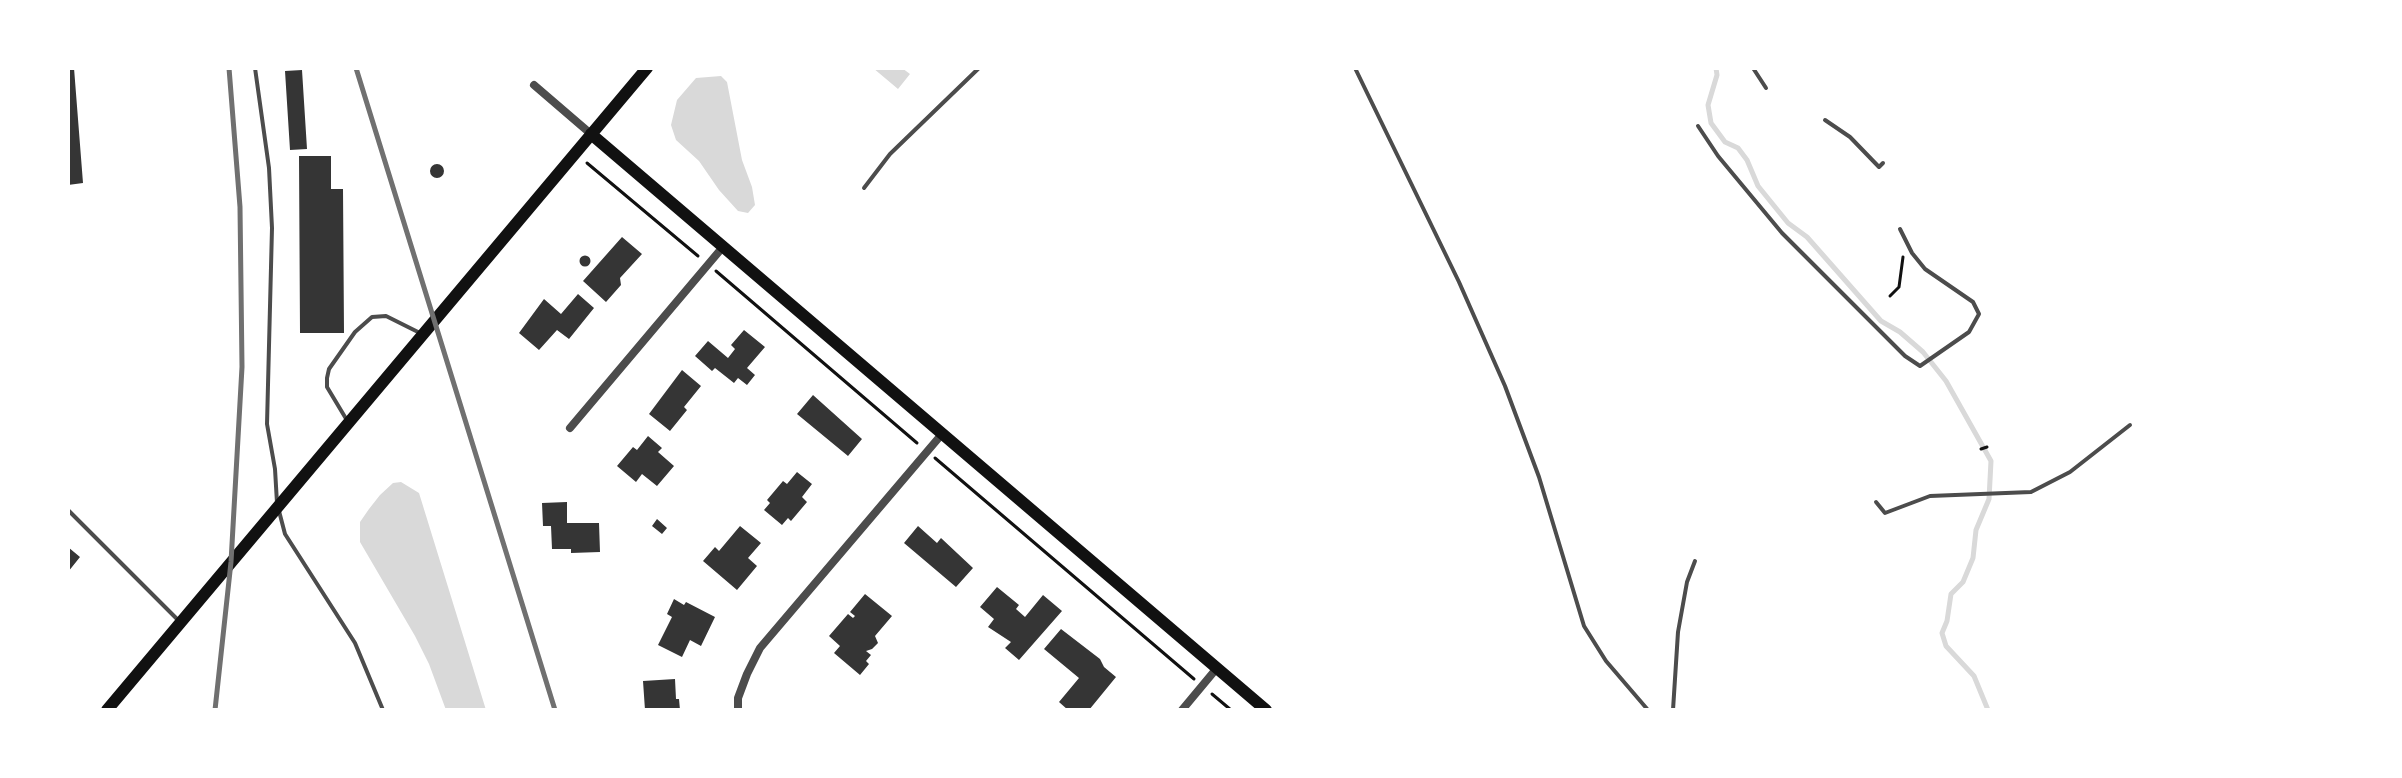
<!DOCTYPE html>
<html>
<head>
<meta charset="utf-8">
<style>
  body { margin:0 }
  #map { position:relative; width:2402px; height:778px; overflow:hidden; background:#fff; font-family:"Roboto Condensed",sans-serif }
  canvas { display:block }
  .frame { position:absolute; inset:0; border:70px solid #fff; pointer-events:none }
</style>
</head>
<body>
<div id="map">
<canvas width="2402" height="778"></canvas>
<div class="frame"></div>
</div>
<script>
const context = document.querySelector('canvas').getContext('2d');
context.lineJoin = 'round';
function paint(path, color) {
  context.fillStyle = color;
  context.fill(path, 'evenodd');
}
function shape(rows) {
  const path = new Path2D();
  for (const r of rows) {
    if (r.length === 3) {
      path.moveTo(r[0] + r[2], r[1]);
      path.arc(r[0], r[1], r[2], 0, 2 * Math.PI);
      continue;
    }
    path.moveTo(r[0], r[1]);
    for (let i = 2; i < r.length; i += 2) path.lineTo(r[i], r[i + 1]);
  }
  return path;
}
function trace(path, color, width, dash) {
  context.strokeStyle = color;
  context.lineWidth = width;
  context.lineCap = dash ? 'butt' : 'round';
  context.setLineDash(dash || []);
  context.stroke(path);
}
paint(shape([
  [873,68,902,68,910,74,898,89],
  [721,76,727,82,742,160,752,187,755,205,748,213,738,211,719,190,699,161,676,140,671,125,677,100,696,78],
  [401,482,419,493,486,710,446,710,429,664,415,636,360,542,360,522,369,509,380,495,393,483]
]), '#d9d9d9');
trace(shape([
  [1716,68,1717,75,1708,105,1711,123,1725,142,1738,148,1747,160,1758,186,1788,223,1807,237,1881,321,1900,332,1923,352,1946,381,1991,461,1989,499,1976,530,1973,558,1963,582,1951,594,1947,621,1942,633,1946,646,1974,676,1988,710]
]), '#d9d9d9', 5);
paint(shape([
  [68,68,74,68,83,183,68,185],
  [302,70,307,149,290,150,285,71],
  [299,156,331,156,331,189,343,189,344,333,300,333],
  [437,171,7],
  [622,237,642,254,620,278,621,285,606,302,583,281],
  [585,261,5.5],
  [578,294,594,308,569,339,557,330,539,350,519,333,544,299,561,314],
  [744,330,765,347,747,368,755,375,747,385,738,378,734,383,715,368,712,371,695,356,708,341,728,358,735,349,731,345],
  [682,370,701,386,684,407,687,410,670,431,649,414],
  [813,395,862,439,848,456,797,414],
  [648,436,662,448,658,452,674,466,657,486,642,474,636,482,617,466,633,447,637,450],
  [797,472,812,484,802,497,807,502,791,521,788,518,782,525,764,510,770,503,767,500,783,481,787,484],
  [567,502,567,523,599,523,600,552,571,553,571,549,552,549,551,526,543,526,542,503],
  [657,519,667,528,662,534,652,526],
  [740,526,761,543,748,558,757,566,737,590,703,561,715,547,719,551],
  [918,526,937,543,941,538,973,568,956,587,904,543],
  [68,547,80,557,68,572],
  [997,587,1019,605,1016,609,1025,617,1043,595,1062,611,1019,660,1005,648,1011,642,988,627,994,619,980,607],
  [865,594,892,616,875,636,878,643,872,649,866,651,871,655,866,661,869,664,860,675,834,653,840,646,829,636,848,614,853,618,855,616,850,612],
  [674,599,684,605,686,602,715,617,701,646,690,640,682,657,658,645,672,617,667,614],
  [1061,629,1100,659,1104,667,1116,677,1089,710,1068,710,1059,702,1079,678,1044,649],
  [675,679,676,699,679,699,680,710,645,710,643,681]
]), '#353535');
trace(shape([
  [587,163,698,256],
  [716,271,917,443],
  [1890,296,1899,287,1903,257],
  [1981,449,1987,447],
  [935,458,1194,679],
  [1212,694,1231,710]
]), '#111', 3);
trace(shape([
  [255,68,269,168,272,228,267,424,275,469,277,503],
  [1355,68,1459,282,1505,386,1539,477,1584,626,1606,661,1648,710],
  [1753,68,1766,88],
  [1825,120,1850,137,1879,167,1883,163],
  [1698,126,1718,156,1782,233,1905,356,1920,366,1969,332,1979,314,1973,302,1925,269,1912,253,1900,229],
  [864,188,890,154,979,68],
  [348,422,327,387,327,378,329,369,355,332,372,317,386,316,420,333],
  [1876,502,1885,513,1930,496,2031,492,2070,472,2130,425],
  [68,510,179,621],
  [279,511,285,534,355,643,383,710],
  [1673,710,1678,632,1687,582,1695,561]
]), '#4c4c4c', 4);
trace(shape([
  [534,85,591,134],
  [570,428,722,248],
  [738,710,738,698,747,674,760,648,942,434],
  [1182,710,1217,668]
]), '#4c4c4c', 8);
trace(shape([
  [591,134,1266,710],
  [107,710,647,68]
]), '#111', 12);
trace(shape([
  [356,68,555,710],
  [215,710,231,562,242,367,240,207,229,68]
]), '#707070', 5);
</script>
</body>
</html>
